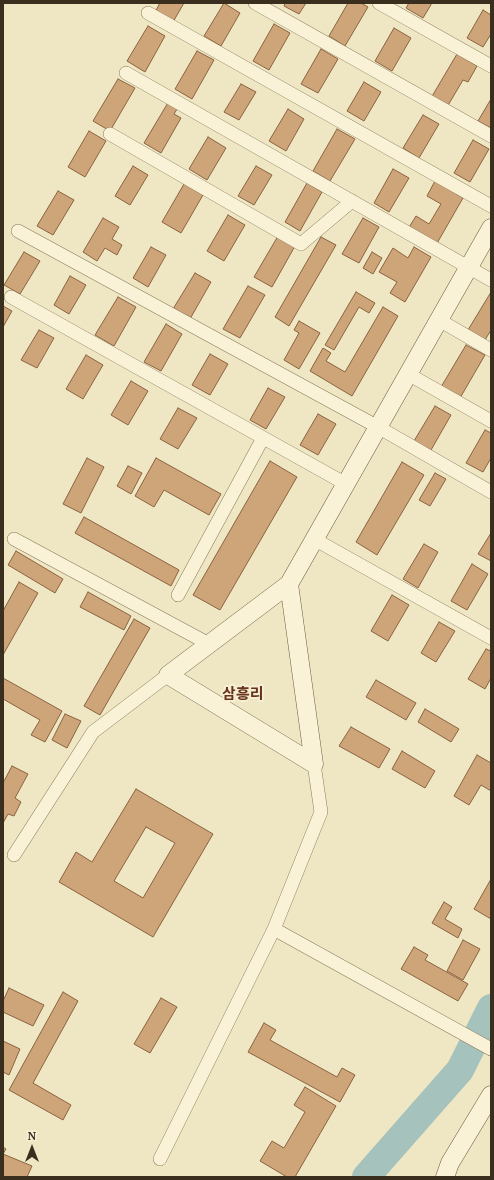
<!DOCTYPE html>
<html>
<head>
<meta charset="utf-8">
<style>
  body { margin:0 }
  #map { position:relative; width:494px; height:1180px; overflow:hidden; background:#efe6c4; font-family:"PT Serif",serif }
  canvas { display:block }
  .frame { position:absolute; inset:0; border:4px solid #3a2e1e; pointer-events:none }
  .north { position:absolute; left:12px; top:1128px; width:40px; height:40px; -webkit-text-stroke:3px #f6efd3; paint-order:stroke; rotate:0deg; font-size:11px; font-weight:700; line-height:16px; text-align:center; color:#3a2e1e }
  .north::after { content:''; display:block; margin:auto; width:14px; height:18px; background:#3a2e1e; clip-path:polygon(50% 0,100% 100%,50% 72%,0 100%) }
</style>
</head>
<body>
<div id="map">
<canvas width="494" height="1180"></canvas>
<div class="frame"></div>
<div class="north">N</div>
</div>
<script>
const context = document.querySelector('canvas').getContext('2d');
context.lineJoin = 'round';
function shape(rows) {
  const path = new Path2D();
  for (const r of rows) {
    path.moveTo(r[0], r[1]);
    for (let i = 2; i < r.length; i += 2) path.lineTo(r[i], r[i + 1]);
  }
  return path;
}
function trace(path, color, width, dash) {
  context.strokeStyle = color;
  context.lineWidth = width;
  context.lineCap = dash ? 'butt' : 'round';
  context.setLineDash(dash || []);
  context.stroke(path);
}
function paint(path, color) {
  context.fillStyle = color;
  context.fill(path, 'evenodd');
}
function label(font, color, halo, rows, align = 'center') {
  context.font = font + ' "PT Serif","Noto Sans KR",serif';
  context.lineWidth = 4;
  context.setLineDash([]);
  context.textBaseline = 'middle';
  context.strokeStyle = halo;
  context.fillStyle = color;
  for (const [text, x, y, turn = 0] of rows) {
    context.save();
    context.translate(x, y);
    context.rotate((+turn || 0) * Math.PI / 180);
    context.textAlign = isNaN(turn) ? turn : align;
    if (halo) context.strokeText(text, 0, 0);
    context.fillText(text, 0, 0);
    context.restore();
  }
}
trace(shape([
  [366,1177,460,1070,491,1008]
]), '#a6c2bc', 28);
const building = shape([
  [160,3,184,3,173,22,155,12,160,3],
  [224,3,240,13,221,46,204,36,224,3],
  [285,3,306,3,299,14,284,6,285,3],
  [348,3,361,3,368,7,345,46,329,36,348,3],
  [409,3,432,3,423,18,406,8,409,3],
  [483,10,491,15,491,34,483,47,467,38,483,10],
  [274,24,290,33,269,70,253,61,274,24],
  [148,26,165,36,145,72,127,61,148,26],
  [394,28,411,38,392,71,375,61,394,28],
  [321,49,338,59,318,93,301,84,321,49],
  [197,51,214,60,192,99,175,89,197,51],
  [457,54,477,66,468,82,463,80,447,107,431,98,457,54],
  [118,79,135,88,110,131,93,121,118,79],
  [364,82,381,92,364,121,347,111,364,82],
  [241,84,256,92,239,120,224,112,241,84],
  [491,99,491,128,478,121,491,99],
  [169,101,179,106,174,114,181,118,161,153,144,143,169,101],
  [288,109,304,119,286,151,269,141,288,109],
  [423,115,439,124,419,158,403,148,423,115],
  [337,129,355,139,330,181,313,171,337,129],
  [89,131,106,141,85,177,68,167,89,131],
  [208,137,226,148,207,180,189,169,208,137],
  [473,140,489,149,470,182,454,173,473,140],
  [133,166,148,175,130,205,115,196,133,166],
  [256,166,272,175,254,205,238,196,256,166],
  [393,169,409,178,389,212,374,203,393,169],
  [435,181,463,198,436,245,408,229,416,216,429,224,441,204,427,196,435,181],
  [307,183,322,192,300,231,285,222,307,183],
  [184,184,203,195,181,233,162,222,184,184],
  [58,191,74,200,53,235,37,226,58,191],
  [228,215,245,225,224,261,207,251,228,215],
  [103,218,119,227,112,239,122,245,117,255,105,248,97,261,83,252,103,218],
  [363,218,379,227,359,263,342,254,363,218],
  [278,236,295,246,272,287,254,277,278,236],
  [321,237,336,245,289,326,275,317,321,237],
  [151,247,166,255,148,287,133,278,151,247],
  [414,247,431,257,405,302,390,293,397,282,379,272,393,248,408,258,414,247],
  [24,252,40,261,20,294,4,285,24,252],
  [372,252,382,258,373,274,363,268,372,252],
  [195,273,211,282,190,319,173,309,195,273],
  [70,276,86,285,69,314,54,305,70,276],
  [248,286,265,295,240,338,223,329,248,286],
  [356,292,375,303,369,313,359,307,334,350,325,345,356,292],
  [491,292,491,330,485,340,468,330,491,292],
  [118,297,136,307,114,346,95,335,118,297],
  [3,306,12,311,3,327,3,306],
  [383,307,398,316,352,396,310,371,323,348,331,353,326,361,345,372,383,307],
  [299,321,320,333,299,369,284,360,299,333,294,330,299,321],
  [166,324,182,334,161,371,144,362,166,324],
  [39,330,54,338,37,368,21,360,39,330],
  [466,345,485,355,460,398,441,387,466,345],
  [210,354,228,364,210,395,192,385,210,354],
  [86,355,103,365,83,399,66,389,86,355],
  [131,381,148,391,128,425,111,415,131,381],
  [268,388,285,397,266,429,250,420,268,388],
  [435,406,451,415,431,450,414,441,435,406],
  [178,408,197,418,178,449,160,439,178,408],
  [318,414,336,424,318,455,300,445,318,414],
  [485,430,491,433,491,458,483,472,466,463,485,430],
  [87,458,104,467,81,513,63,504,87,458],
  [156,458,221,494,209,515,164,490,154,507,135,496,156,458],
  [270,461,297,477,220,610,193,595,270,461],
  [402,462,424,475,377,555,356,542,402,462],
  [128,466,142,473,131,494,117,486,128,466],
  [435,473,446,479,430,506,419,500,435,473],
  [84,517,179,570,171,586,75,533,84,517],
  [491,533,491,561,478,554,491,533],
  [424,544,438,552,418,588,403,579,424,544],
  [16,551,63,579,55,593,8,565,16,551],
  [472,564,488,574,467,610,451,601,472,564],
  [19,582,38,593,3,655,3,611,19,582],
  [88,592,131,616,124,630,80,607,88,592],
  [392,595,409,605,388,641,371,631,392,595],
  [134,619,150,628,100,715,84,706,134,619],
  [439,622,455,631,436,662,421,653,439,622],
  [486,649,491,651,491,678,485,689,468,679,486,649],
  [3,678,62,711,45,742,31,735,40,720,3,699,3,678],
  [376,680,416,703,406,720,366,697,376,680],
  [425,709,459,729,451,742,418,722,425,709],
  [65,714,81,721,67,748,52,740,65,714],
  [351,727,390,749,379,768,339,746,351,727],
  [402,751,435,771,425,788,392,769,402,751],
  [477,755,491,763,491,791,481,785,469,805,454,796,477,755],
  [12,766,28,774,15,798,21,802,14,816,8,814,3,823,3,783,12,766],
  [136,789,213,834,153,937,59,882,76,852,92,862,136,789],
  [146,827,175,843,143,898,114,881,146,827],
  [491,879,491,919,474,909,491,879],
  [444,902,452,907,445,919,462,929,458,938,432,923,444,902],
  [463,940,480,949,463,980,447,971,463,940],
  [414,947,428,955,425,960,468,984,458,1001,401,969,414,947],
  [9,988,44,1005,33,1026,3,1012,3,1001,9,988],
  [63,992,78,1001,33,1083,71,1105,63,1120,9,1090,63,992],
  [161,998,177,1007,150,1053,134,1044,161,998],
  [264,1023,276,1030,270,1040,337,1077,342,1068,355,1075,340,1102,248,1052,264,1023],
  [3,1041,20,1049,9,1075,3,1072,3,1041],
  [305,1087,336,1106,295,1177,287,1177,260,1161,272,1141,284,1148,305,1112,294,1105,305,1087],
  [3,1147,6,1149,3,1154,32,1166,27,1177,3,1177,3,1147]
]);
paint(building, '#cea479');
trace(building, '#8a633f', 1);
const street = shape([
  [255,3,491,136],
  [379,3,491,66],
  [148,13,491,206],
  [126,73,491,280],
  [110,134,301,244,352,201],
  [18,231,378,427,491,492],
  [11,297,346,484],
  [439,320,491,350],
  [408,374,491,421],
  [14,539,209,644],
  [314,539,491,638],
  [178,595,263,438],
  [314,764,321,812,274,929,491,1049],
  [14,855,93,732,168,675],
  [160,1159,274,929]
]);
const secondary = shape([
  [289,584,168,675,314,764],
  [314,764,289,584,491,228],
  [445,1177,450,1163,491,1095]
]);
trace(street, '#8a785a', 14);
trace(secondary, '#6c583d', 19);
trace(street, '#f9f2d7', 13);
trace(secondary, '#f9f2d7', 18);
label('bold 15px', '#67331d', '#f6efd3', [
  ["삼흥리",243,695]
]);
</script>
</body>
</html>
